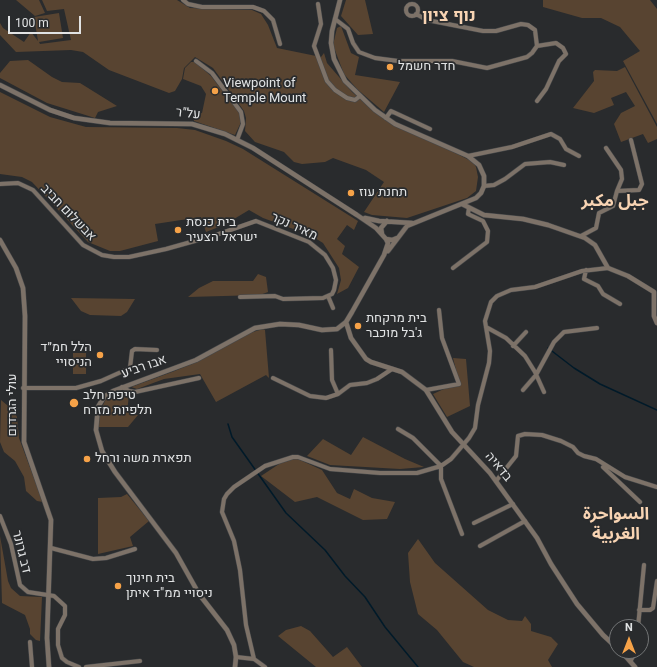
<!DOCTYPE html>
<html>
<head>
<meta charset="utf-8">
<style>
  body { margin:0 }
  #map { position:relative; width:657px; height:667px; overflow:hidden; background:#292b2d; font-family:Roboto,sans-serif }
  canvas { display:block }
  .north { position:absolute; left:609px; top:619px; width:40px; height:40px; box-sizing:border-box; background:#292b2d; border:1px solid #737576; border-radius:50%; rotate:0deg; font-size:11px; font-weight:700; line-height:16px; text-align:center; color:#e1e3e4 }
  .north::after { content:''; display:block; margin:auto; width:14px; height:18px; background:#f6a248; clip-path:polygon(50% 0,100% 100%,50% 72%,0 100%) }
  .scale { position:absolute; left:8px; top:16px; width:73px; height:18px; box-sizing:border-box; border:2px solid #e1e3e4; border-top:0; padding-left:5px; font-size:12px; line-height:14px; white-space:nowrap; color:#e1e3e4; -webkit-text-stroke:3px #292b2d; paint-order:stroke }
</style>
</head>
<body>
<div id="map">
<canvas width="657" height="667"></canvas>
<div class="north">N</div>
<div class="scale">100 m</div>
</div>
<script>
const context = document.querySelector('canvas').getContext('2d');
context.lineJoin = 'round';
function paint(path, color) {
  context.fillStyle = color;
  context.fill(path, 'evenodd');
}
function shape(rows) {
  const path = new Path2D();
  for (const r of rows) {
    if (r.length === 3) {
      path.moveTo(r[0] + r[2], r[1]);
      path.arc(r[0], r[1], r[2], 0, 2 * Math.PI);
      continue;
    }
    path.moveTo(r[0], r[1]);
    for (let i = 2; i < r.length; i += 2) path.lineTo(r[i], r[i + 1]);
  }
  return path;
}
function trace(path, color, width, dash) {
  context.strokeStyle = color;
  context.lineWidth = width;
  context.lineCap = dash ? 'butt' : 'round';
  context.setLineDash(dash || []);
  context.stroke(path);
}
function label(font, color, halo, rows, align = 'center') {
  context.font = font + ' Roboto,"Noto Sans Arabic",Heebo,sans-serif';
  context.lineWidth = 3.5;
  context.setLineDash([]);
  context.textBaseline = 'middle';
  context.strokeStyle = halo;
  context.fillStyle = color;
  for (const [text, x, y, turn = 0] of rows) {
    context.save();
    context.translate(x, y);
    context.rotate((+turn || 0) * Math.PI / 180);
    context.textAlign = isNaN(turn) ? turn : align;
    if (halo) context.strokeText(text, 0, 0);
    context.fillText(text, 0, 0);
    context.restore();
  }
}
paint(shape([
  [16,0,39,0,45,13,35,16],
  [42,0,177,0,190,8,252,10,261,14,268,25,277,48,321,57,324,53,327,63,352,92,376,112,473,162,476,167,478,177,476,191,467,198,407,218,372,215,364,212,384,182,366,170,333,158,325,162,302,164,294,162,284,152,255,142,245,131,246,118,244,111,213,68,195,57,184,68,182,79,175,91,169,93,109,70,83,52,71,50,16,52,0,35,0,23,3,28,24,42,31,32,38,41,34,17,59,13,63,38,39,42,40,44,71,40,64,9,47,11],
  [346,0,365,0,373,34,358,35,341,16],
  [543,0,650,0,657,9,657,124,623,61,640,51,620,27,601,18,582,18,543,7],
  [341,26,351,53,359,57,355,75,400,82,384,112,357,89,344,74,333,45,337,28],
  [28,60,52,77,62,82,80,83,117,106,98,112,95,118,47,103,0,78,0,73,10,61],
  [191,62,195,62,211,76,239,112,242,120,235,135,194,121,193,115,188,111,202,113,206,94,201,86,183,79,185,68],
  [625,67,657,127,657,139,648,143,643,134,621,142,614,124,621,113,635,106,626,92,611,98,614,105,594,113,573,108,594,81,593,72,595,70,617,71],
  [0,92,50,117,86,127,177,128,195,130,226,141,243,149,358,221,354,230,347,225,337,239,345,246,342,254,359,267,348,288,337,294,341,280,339,268,323,243,310,235,263,218,249,210,224,225,206,232,201,217,155,224,158,241,120,251,110,251,88,242,32,182,22,177,0,174],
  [258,274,266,277,268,292,260,295,188,297,199,288,213,281,253,281],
  [71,298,135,299,127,312,121,316,90,315,81,311],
  [263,329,265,330,269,378,266,375,216,402,200,374,164,379,137,389,131,387,172,372,199,361,246,334],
  [73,353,86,353,86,374,73,374],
  [453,358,466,359,470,406,447,417,433,394,459,382],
  [120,390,129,395,127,412,138,415,128,427,98,427,98,415,107,397],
  [1,400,14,411,17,417,19,438,43,502,37,501,26,491,24,477,15,461,4,452,0,442],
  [363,437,405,459,424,467,400,469,330,465,307,456,323,439,351,455],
  [291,459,298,459,322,470,337,493,350,499,354,489,372,498,395,502,387,519,363,520,317,497,295,502,261,476,282,462],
  [127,494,149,521,130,537,133,546,98,554,98,498,121,497],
  [0,536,8,581,11,588,20,596,42,597,40,641,36,640,30,634,30,629,25,615,2,603],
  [418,539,435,563,488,610,508,620,522,621,525,616,531,624,531,631,551,637,558,644,548,660,552,667,474,667,463,662,437,630,418,614,410,582,408,553],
  [301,626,310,631,333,657,347,647,362,667,316,667,278,636,286,630]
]), '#584431');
trace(shape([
  [548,348,574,368,600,384,657,410],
  [228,424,232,437,286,513,325,550,345,576,365,597,385,627,418,667]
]), '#001a29', 1.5);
const minor = shape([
  [183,0,188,4,202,7,253,7,264,11,273,20,280,44],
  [318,4,321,24,314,46,327,81,335,90,347,98,355,100,360,96],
  [412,10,6],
  [335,19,348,29,353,43,359,52,375,58,398,61,452,61,487,68,527,57,532,53,537,46,535,30,528,25,521,24,496,31,483,31,427,20,416,14],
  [537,46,556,43,563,48,566,54,559,61,546,89,537,101],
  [196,61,212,73,241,112,243,124,237,140],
  [386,118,391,111,430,129],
  [606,148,621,170,622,179,617,191],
  [468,156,512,147,551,134,560,139,566,149,579,156],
  [0,184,18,183,33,190,83,245,102,255,114,257,129,257,166,249,216,235,256,221,309,242,325,255,333,268,336,280,334,290,332,294,323,298,283,299,275,296,240,297],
  [484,186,494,185,505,179,525,164,550,162,564,165],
  [581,236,596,228,599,213,613,206,617,191,639,190,642,184,631,140],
  [453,268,487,242,488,231,483,221,468,214,469,208],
  [586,270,584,279,598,286,603,294,620,304],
  [328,296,333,308],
  [486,327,506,338,525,356,535,372,544,392],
  [513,346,526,332],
  [331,350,332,380,338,394],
  [273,378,310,396,326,398,338,394,350,385,367,383,377,379,392,369],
  [122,387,129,391,135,392,199,378],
  [23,388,76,388,101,381,130,368,132,351,135,349,157,350],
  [426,390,459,384,442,338,439,310],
  [523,390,536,375,554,342,564,332,597,328],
  [398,429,413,438,441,466,441,479,462,534],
  [603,467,640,502],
  [496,481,516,456,518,436,525,434,542,435,561,441,573,447,578,453,584,456,596,459,625,477,657,487],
  [0,516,11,544,20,585,28,592,54,596,65,606,65,615,58,629,58,645,62,658,67,662,79,667],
  [474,523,513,504],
  [480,546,525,521],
  [51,548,93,559,106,558,135,549],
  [639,610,650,610,653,608,657,581],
  [638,627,644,565],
  [30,642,32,667],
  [236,657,254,659,265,667],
  [254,659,246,625,240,570,234,541,222,512,224,499,227,494,234,487,265,466,293,457,298,457,330,469,380,473,417,473,441,466,451,459,469,438,475,428,478,405,489,363,490,351,485,321,491,302,497,296,511,290,535,287,582,271,608,268],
  [631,660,636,651],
  [86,667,140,661]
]);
const tertiary = shape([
  [340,0,332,31,331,43,334,59,345,81,375,110,395,124,468,156,479,165,484,176,484,186,481,193,476,198,407,226,388,251],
  [0,85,50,110,74,118,110,123,192,124,225,134,253,148,357,215,376,228,386,239,392,240,397,238],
  [462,204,484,215,523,219,548,225,585,238,595,245,608,268,628,276,654,292,654,316,657,323],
  [365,218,379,221,412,223],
  [382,234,381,228,387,221],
  [0,240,16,268,23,288,25,316,24,442,51,520,47,638,49,667],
  [346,322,351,338,366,359,371,362,402,372,426,390,452,432,490,473,537,538,551,564,577,604,603,635,617,648],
  [621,651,635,667],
  [235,667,236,657,234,645,227,630,199,594,176,553,115,472,102,451,96,430,98,407,104,397,113,391,196,360,255,328,280,324,299,325,322,330,337,329,346,322,352,312,384,255,388,243,386,239]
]);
trace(minor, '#46484a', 5);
trace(tertiary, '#46484a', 5.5);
trace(minor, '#7d7268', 4);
trace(tertiary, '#7d7268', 4.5);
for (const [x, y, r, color] of [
  [390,67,4,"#f6a248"],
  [215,91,4,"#f6a248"],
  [351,193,4,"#f6a248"],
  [178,230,4,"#f6a248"],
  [358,326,4,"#f6a248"],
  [100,355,4,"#f6a248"],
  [74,403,5,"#f6a248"],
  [87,459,4,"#f6a248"],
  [118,586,4,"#f6a248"]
]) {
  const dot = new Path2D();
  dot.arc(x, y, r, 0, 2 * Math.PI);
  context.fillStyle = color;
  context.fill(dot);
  trace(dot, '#292b2d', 1.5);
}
label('13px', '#e1e3e4', '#292b2d', [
  ["חדר חשמל",398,67],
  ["Viewpoint of",223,84],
  ["Temple Mount",223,99],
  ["תחנת עוז",359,193],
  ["בית כנסת",186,223],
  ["ישראל הצעיר",186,238],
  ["בית מרקחת",366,319],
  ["ג'בל מוכבר",366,334],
  ["הלל חמ״ד",92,348,"right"],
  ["הניסויי",92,363,"right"],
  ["טיפת חלב",83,396],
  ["תלפיות מזרח",83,411],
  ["תפארת משה ורחל",95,459],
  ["בית חינוך",126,579],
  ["ניסויי ממ\"ד איתן",126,594]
], 'left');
label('13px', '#e1e3e4', '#292b2d', [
  ["על\"ר",188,114,7],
  ["אבשלום חביב",68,213,46],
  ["מאיר נקר",294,227,24],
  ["אבו רביע",144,367,-19],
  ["עולי הגרדום",13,405,-90],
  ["בדאיה",498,467,50],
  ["דב גרונר",21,552,76]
]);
label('bold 17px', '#f8d4b3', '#292b2d', [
  ["נוף ציון",449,17],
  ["جبل مكبر",615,202],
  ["السواحرة",616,515],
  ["الغربية",616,535]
]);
</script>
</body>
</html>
